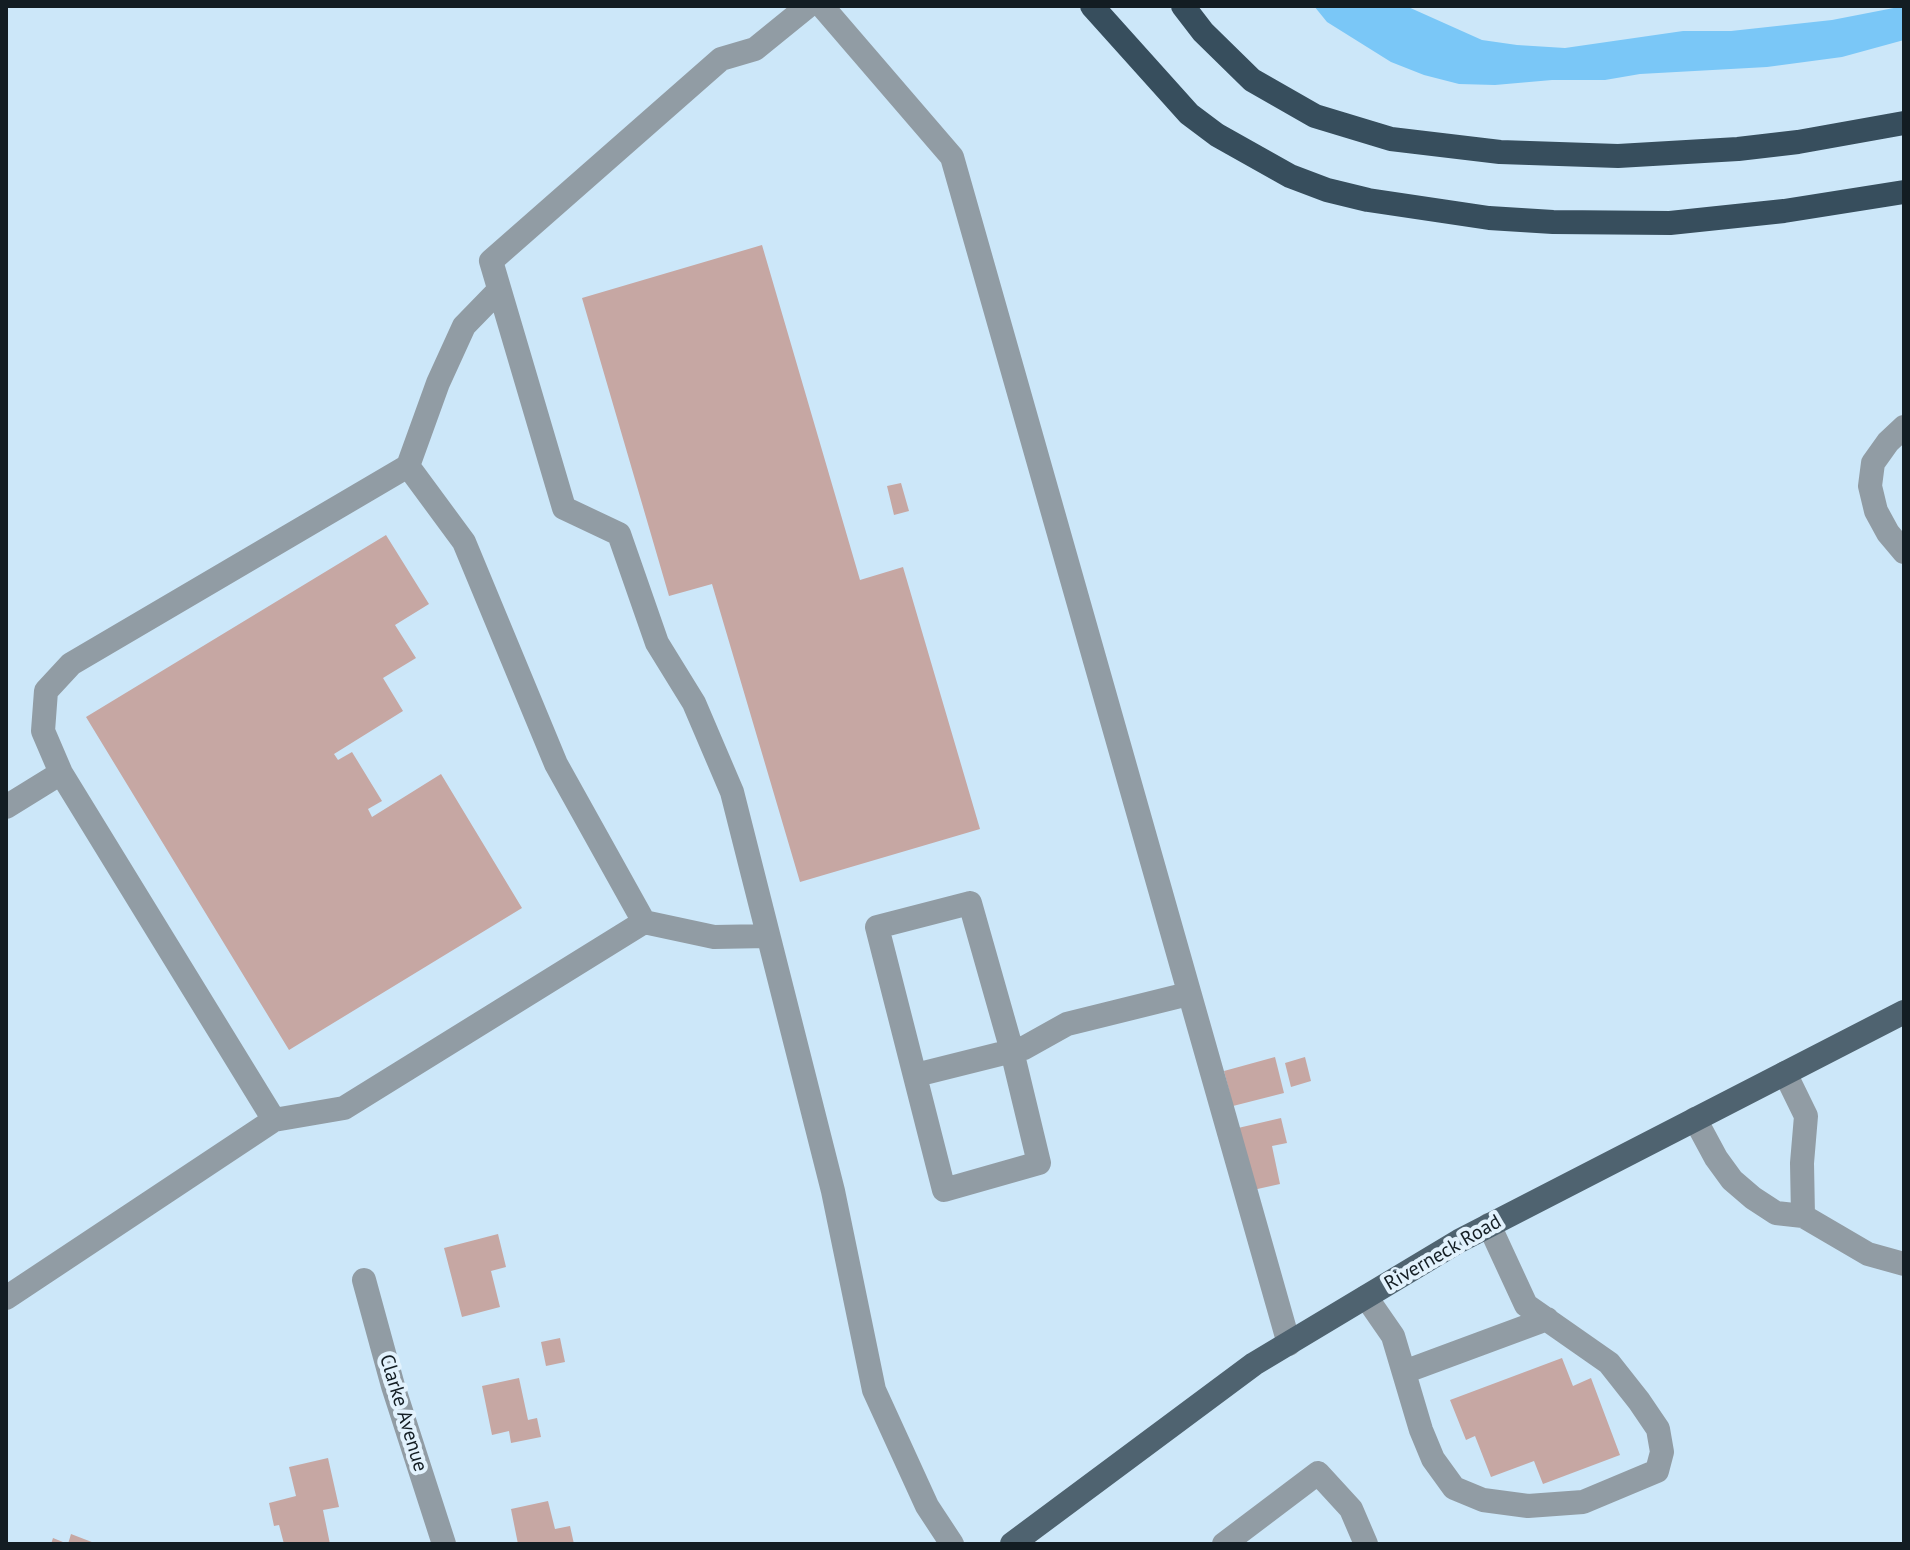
<!DOCTYPE html>
<html>
<head>
<meta charset="utf-8">
<style>
  body { margin:0 }
  #map { position:relative; width:1910px; height:1550px; overflow:hidden; background:#cce7f9; font-family:"PT Sans",sans-serif }
  canvas { display:block }
  .frame { position:absolute; inset:0; border:8px solid #131d23; pointer-events:none }
</style>
</head>
<body>
<div id="map">
<canvas width="1910" height="1550"></canvas>
<div class="frame"></div>
</div>
<script>
const context = document.querySelector('canvas').getContext('2d');
context.lineJoin = 'round';
function paint(path, color) {
  context.fillStyle = color;
  context.fill(path, 'evenodd');
}
function shape(rows) {
  const path = new Path2D();
  for (const r of rows) {
    path.moveTo(r[0], r[1]);
    for (let i = 2; i < r.length; i += 2) path.lineTo(r[i], r[i + 1]);
  }
  return path;
}
function trace(path, color, width, dash) {
  context.strokeStyle = color;
  context.lineWidth = width;
  context.lineCap = dash ? 'butt' : 'round';
  context.setLineDash(dash || []);
  context.stroke(path);
}
function label(font, color, halo, rows, align = 'center') {
  context.font = font + ' "PT Sans",sans-serif';
  context.lineWidth = 8;
  context.setLineDash([]);
  context.textBaseline = 'middle';
  context.strokeStyle = halo;
  context.fillStyle = color;
  for (const [text, x, y, turn = 0] of rows) {
    context.save();
    context.translate(x, y);
    context.rotate((+turn || 0) * Math.PI / 180);
    context.textAlign = isNaN(turn) ? turn : align;
    if (halo) context.strokeText(text, 0, 0);
    context.fillText(text, 0, 0);
    context.restore();
  }
}
paint(shape([
  [1314,6,1406,6,1482,40,1517,45,1565,48,1683,31,1731,31,1832,20,1904,6,1904,40,1842,57,1767,67,1640,74,1605,80,1552,80,1495,85,1459,84,1424,75,1391,62,1327,22]
]), '#7ac7f7');
paint(shape([
  [762,245,860,580,903,567,980,829,800,882,712,584,669,596,582,298],
  [901,483,909,511,894,515,887,486],
  [386,535,429,604,395,625,416,658,383,678,403,711,334,754,338,760,352,752,382,801,368,809,372,817,441,774,522,908,289,1050,86,717],
  [1275,1057,1284,1093,1233,1106,1224,1071],
  [1305,1057,1311,1081,1291,1087,1285,1063],
  [1281,1118,1287,1143,1272,1146,1280,1184,1253,1190,1238,1128],
  [498,1234,506,1267,491,1271,500,1307,462,1317,444,1248],
  [560,1338,565,1362,546,1366,541,1342],
  [1562,1358,1573,1386,1591,1378,1620,1455,1543,1484,1534,1461,1491,1477,1475,1436,1466,1440,1450,1400],
  [519,1378,528,1420,537,1418,541,1437,511,1443,509,1431,492,1435,482,1386],
  [328,1458,339,1507,323,1510,330,1544,284,1544,279,1525,274,1526,269,1503,296,1496,289,1467],
  [548,1501,555,1529,570,1526,574,1544,518,1544,511,1509],
  [71,1534,97,1544,51,1544,53,1538,68,1544]
]), '#c6a7a3');
trace(shape([
  [808,6,755,49,721,59,491,261,564,508,619,534,657,643,694,703,732,792,833,1191,874,1390,927,1506,952,1544],
  [822,6,952,157,1289,1344],
  [1904,427,1888,442,1873,463,1870,486,1876,511,1888,533,1904,552],
  [408,466,464,542,556,764,644,922],
  [61,773,274,1120],
  [6,807,61,773,43,731,46,691,71,664,408,466,438,383,464,326,499,290],
  [970,903,1012,1051,1039,1163,944,1190,877,927,970,903],
  [1785,1073,1806,1116,1802,1163,1803,1216],
  [916,1075,1024,1048,1067,1024,1188,994],
  [1695,1119,1716,1158,1732,1180,1753,1198,1776,1213,1803,1216,1868,1254,1904,1264],
  [364,1280,393,1386,444,1544],
  [1366,1297,1393,1336,1421,1430,1433,1459,1454,1488,1483,1500,1528,1506,1583,1502,1657,1471,1662,1452,1658,1429,1639,1401,1609,1363,1526,1305,1489,1225],
  [6,1298,274,1120,344,1108,644,922,714,937,768,936],
  [1404,1372,1547,1319],
  [1224,1544,1318,1473,1351,1509,1366,1544]
]), '#919ca4', 24);
trace(shape([
  [1012,1544,1254,1364,1459,1241,1904,1012]
]), '#4f6370', 24);
trace(shape([
  [1092,6,1189,114,1217,135,1290,176,1327,190,1368,200,1489,218,1553,222,1670,223,1784,211,1904,192],
  [1183,6,1203,32,1252,80,1315,116,1391,139,1500,152,1618,156,1738,149,1798,142,1904,123]
]), '#374e5d', 24);
label('20px', '#131d23', '#e2f2fd', [
  ["Riverneck Road",1443,1253,-30],
  ["Clarke Avenue",403,1413,73]
]);
</script>
</body>
</html>
